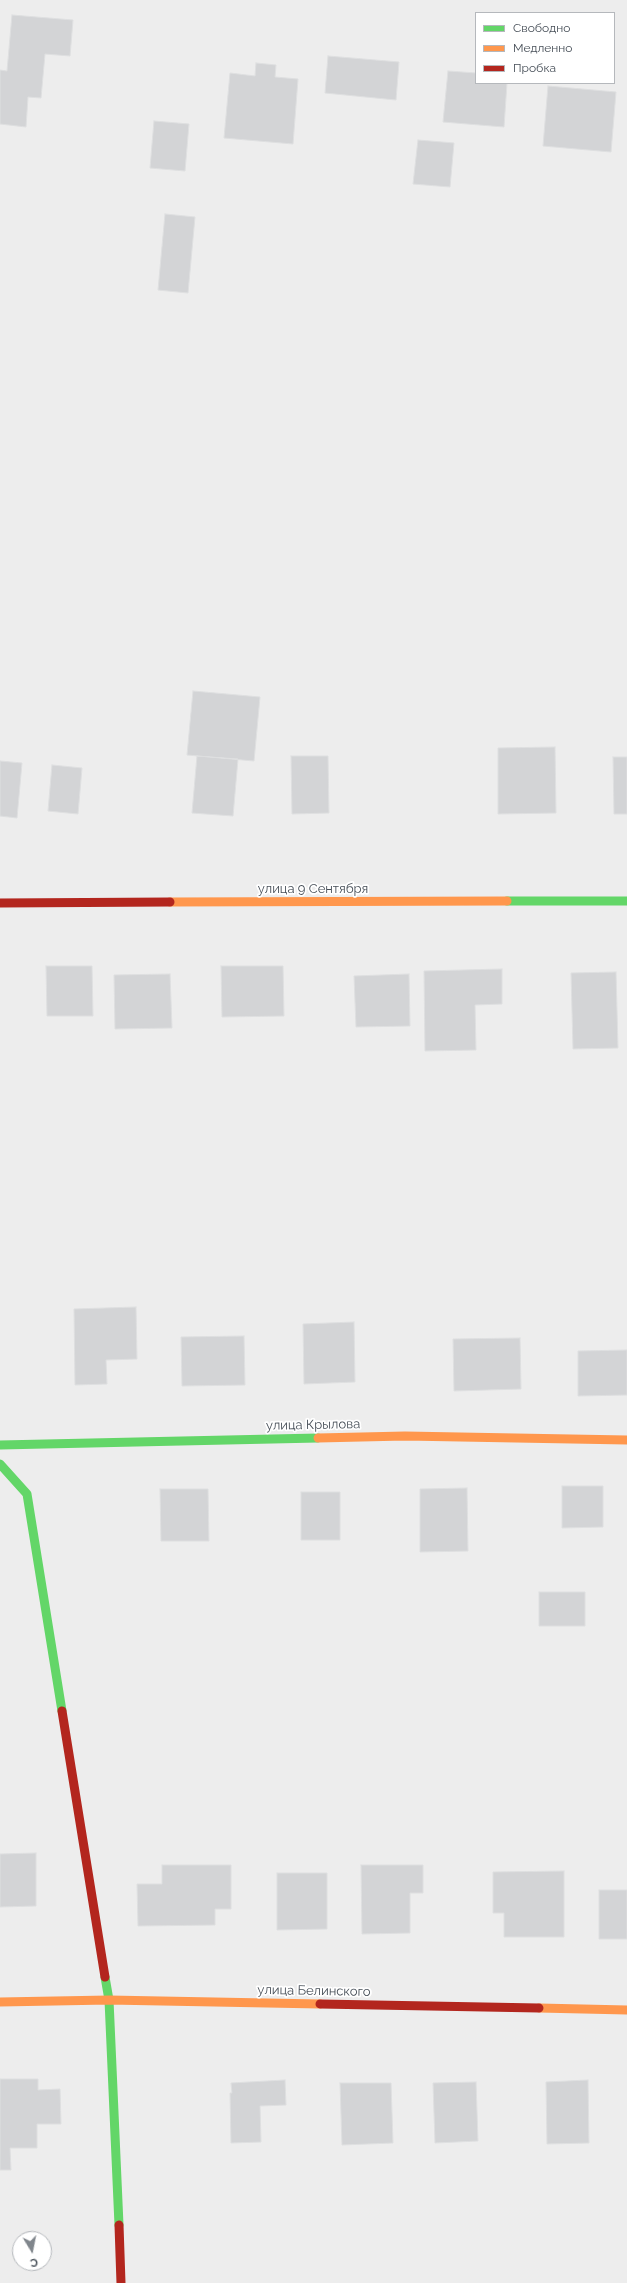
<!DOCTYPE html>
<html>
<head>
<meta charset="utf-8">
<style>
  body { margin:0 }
  #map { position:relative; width:627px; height:2283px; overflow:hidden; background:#ededed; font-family:Raleway,sans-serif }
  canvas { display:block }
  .legend { position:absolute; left:475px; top:12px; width:140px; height:72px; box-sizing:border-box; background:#fff; border:1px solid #b5b8bc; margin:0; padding:5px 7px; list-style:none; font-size:12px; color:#464e57 }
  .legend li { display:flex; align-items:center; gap:8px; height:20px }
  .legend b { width:20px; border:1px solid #b5b8bc }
  .north { position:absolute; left:12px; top:2231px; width:40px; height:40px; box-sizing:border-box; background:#fff; border:1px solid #b5b8bc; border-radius:50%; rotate:170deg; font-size:11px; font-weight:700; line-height:16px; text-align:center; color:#464e57 }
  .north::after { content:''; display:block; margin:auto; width:14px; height:18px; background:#80868c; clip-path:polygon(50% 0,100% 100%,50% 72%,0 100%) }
</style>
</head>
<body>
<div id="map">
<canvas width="627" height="2283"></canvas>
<ul class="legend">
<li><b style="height:5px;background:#63d668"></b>Свободно</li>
<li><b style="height:5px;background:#ff974d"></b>Медленно</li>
<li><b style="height:5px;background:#b3261e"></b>Пробка</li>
</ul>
<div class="north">С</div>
</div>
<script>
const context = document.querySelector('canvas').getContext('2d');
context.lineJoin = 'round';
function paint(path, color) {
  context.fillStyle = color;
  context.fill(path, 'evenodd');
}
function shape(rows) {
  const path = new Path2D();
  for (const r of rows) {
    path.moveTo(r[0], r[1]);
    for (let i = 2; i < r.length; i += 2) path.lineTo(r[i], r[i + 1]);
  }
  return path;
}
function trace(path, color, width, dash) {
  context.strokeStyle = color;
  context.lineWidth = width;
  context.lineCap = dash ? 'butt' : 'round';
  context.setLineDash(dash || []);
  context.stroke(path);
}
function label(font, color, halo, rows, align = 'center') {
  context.font = font + ' Raleway,sans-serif';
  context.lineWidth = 3.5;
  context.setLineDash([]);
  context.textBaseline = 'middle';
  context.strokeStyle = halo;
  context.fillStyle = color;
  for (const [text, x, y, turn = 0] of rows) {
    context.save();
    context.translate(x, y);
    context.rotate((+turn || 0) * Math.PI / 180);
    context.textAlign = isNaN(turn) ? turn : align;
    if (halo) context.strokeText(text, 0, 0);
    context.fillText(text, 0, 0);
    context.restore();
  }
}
const building = shape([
  [12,15,73,20,70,56,45,54,41,98,28,97,26,127,0,124,0,70,7,71,12,15],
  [328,56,399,62,396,100,325,93,328,56],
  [256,63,276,65,275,77,298,79,293,144,224,138,230,73,255,76,256,63],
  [448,71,476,73,476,83,507,83,504,127,443,122,448,71],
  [548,86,616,92,611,152,543,146,548,86],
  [154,121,189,124,185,171,150,168,154,121],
  [418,140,454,143,450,187,413,184,418,140],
  [165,214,195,217,188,293,158,290,165,214],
  [193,691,260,697,254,761,187,755,193,691],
  [555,747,556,813,498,814,498,748,555,747],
  [197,756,238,759,233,816,192,813,197,756],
  [291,756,328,756,329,813,292,814,291,756],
  [613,757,627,757,627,814,614,814,613,757],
  [0,761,22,763,17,818,0,816,0,761],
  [52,765,82,768,78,814,48,811,52,765],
  [46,966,92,966,93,1016,47,1016,46,966],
  [221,966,283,966,284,1016,222,1017,221,966],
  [502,969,502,1004,475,1005,476,1050,425,1051,424,971,502,969],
  [616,972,618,1048,573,1049,571,973,616,972],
  [170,974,172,1028,115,1029,114,975,170,974],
  [409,974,410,1026,356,1027,354,976,409,974],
  [136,1307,137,1359,106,1360,107,1384,75,1385,74,1309,136,1307],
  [354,1322,355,1382,304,1384,303,1324,354,1322],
  [244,1336,245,1385,182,1386,181,1337,244,1336],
  [520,1338,521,1389,454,1391,453,1339,520,1338],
  [627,1350,627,1395,578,1396,578,1351,627,1350],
  [562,1486,603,1486,603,1527,562,1528,562,1486],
  [467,1488,468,1551,420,1552,420,1489,467,1488],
  [160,1489,208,1489,209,1541,161,1541,160,1489],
  [301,1492,340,1492,340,1540,301,1540,301,1492],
  [539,1592,585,1592,585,1626,539,1626,539,1592],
  [36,1853,36,1906,0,1907,0,1854,36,1853],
  [162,1865,231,1865,231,1909,215,1909,215,1925,138,1926,137,1884,162,1884,162,1865],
  [361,1865,423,1865,423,1893,410,1893,410,1933,362,1934,361,1865],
  [564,1871,564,1937,504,1937,504,1913,493,1913,493,1872,564,1871],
  [277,1873,327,1873,327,1929,277,1930,277,1873],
  [599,1890,627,1890,627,1939,599,1939,599,1890],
  [0,2079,38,2079,38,2090,60,2089,61,2124,37,2124,37,2148,10,2148,11,2170,0,2170,0,2079],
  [285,2080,286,2105,260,2106,261,2142,231,2143,230,2093,232,2093,231,2083,285,2080],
  [588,2080,589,2143,547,2144,546,2082,588,2080],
  [476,2082,478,2141,435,2143,433,2083,476,2082],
  [340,2083,391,2083,393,2143,342,2145,340,2083]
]);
paint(building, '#d3d4d6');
trace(building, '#dedfe0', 1);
trace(shape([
  [507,901,627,901],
  [0,1445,318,1438],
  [0,1464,27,1494,62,1711],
  [105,1977,109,2000,119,2225]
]), '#63d668', 9);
trace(shape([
  [170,902,507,901],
  [318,1438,405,1436,627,1440],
  [0,2002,109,2000,320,2004],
  [539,2008,627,2010]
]), '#ff974d', 9);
trace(shape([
  [0,903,170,902],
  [62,1711,105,1977],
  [320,2004,539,2008],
  [119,2225,121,2283]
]), '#b3261e', 9);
label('13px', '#464e57', '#fff', [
  ["улица 9 Сентября",313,889],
  ["улица Крылова",313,1425,-1],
  ["улица Белинского",314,1991,1]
]);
</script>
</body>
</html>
